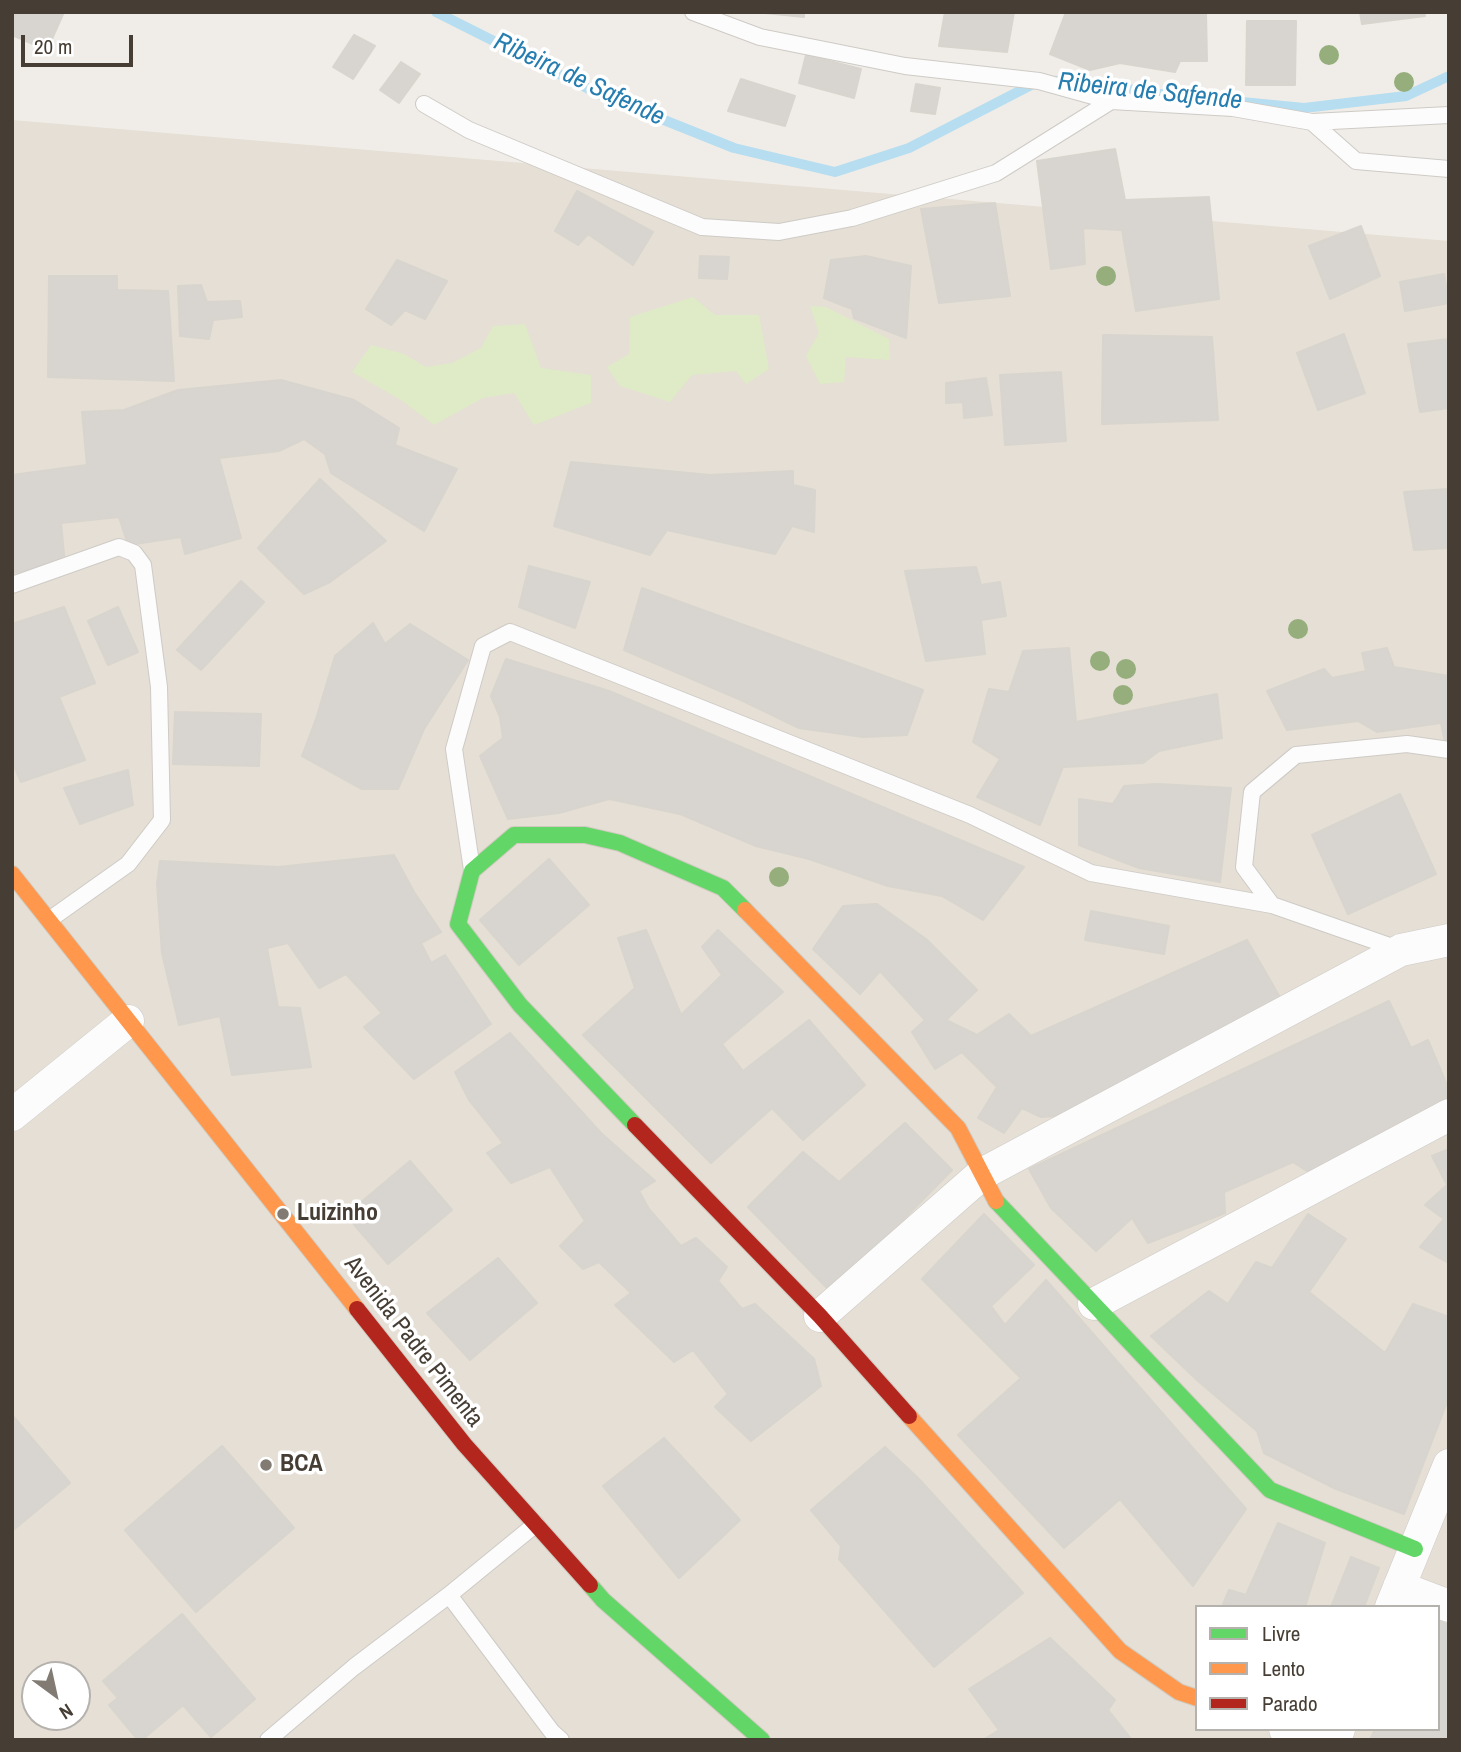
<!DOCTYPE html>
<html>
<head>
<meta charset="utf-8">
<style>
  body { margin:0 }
  #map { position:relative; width:1461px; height:1752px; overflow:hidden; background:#f0ede8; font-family:"Archivo Narrow",sans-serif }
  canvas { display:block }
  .frame { position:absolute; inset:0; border:14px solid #463e34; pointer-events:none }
  .legend { position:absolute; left:1195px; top:1605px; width:245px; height:126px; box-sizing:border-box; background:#fff; border:2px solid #b5b2ae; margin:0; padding:9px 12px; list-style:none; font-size:21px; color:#463e34 }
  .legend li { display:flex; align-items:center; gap:14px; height:35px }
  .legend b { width:35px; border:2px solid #b5b2ae }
  .north { position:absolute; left:21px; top:1661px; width:70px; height:70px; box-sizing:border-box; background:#fff; border:2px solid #b5b2ae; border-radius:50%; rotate:147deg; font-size:19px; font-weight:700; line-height:28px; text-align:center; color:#463e34 }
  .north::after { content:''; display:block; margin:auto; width:24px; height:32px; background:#827b73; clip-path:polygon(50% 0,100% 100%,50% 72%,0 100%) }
  .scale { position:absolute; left:21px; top:35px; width:112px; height:32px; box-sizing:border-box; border:4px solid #463e34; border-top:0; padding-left:9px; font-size:21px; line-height:24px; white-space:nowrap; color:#463e34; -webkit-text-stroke:5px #fff; paint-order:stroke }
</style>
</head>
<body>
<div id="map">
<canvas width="1461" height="1752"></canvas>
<div class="frame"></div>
<ul class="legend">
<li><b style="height:9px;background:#63d668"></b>Livre</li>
<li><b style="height:9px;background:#ff974d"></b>Lento</li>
<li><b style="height:9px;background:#b3261e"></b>Parado</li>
</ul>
<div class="north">N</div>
<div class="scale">20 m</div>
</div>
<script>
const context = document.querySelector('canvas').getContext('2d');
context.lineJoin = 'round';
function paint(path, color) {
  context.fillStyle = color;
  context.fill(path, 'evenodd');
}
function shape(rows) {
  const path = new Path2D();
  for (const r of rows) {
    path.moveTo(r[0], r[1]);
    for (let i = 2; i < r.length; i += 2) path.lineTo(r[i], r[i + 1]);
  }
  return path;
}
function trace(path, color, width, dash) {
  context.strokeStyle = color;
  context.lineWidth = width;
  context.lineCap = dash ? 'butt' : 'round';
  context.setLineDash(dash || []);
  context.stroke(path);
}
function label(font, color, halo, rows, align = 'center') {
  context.font = font + ' "Archivo Narrow",sans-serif';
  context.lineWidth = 7;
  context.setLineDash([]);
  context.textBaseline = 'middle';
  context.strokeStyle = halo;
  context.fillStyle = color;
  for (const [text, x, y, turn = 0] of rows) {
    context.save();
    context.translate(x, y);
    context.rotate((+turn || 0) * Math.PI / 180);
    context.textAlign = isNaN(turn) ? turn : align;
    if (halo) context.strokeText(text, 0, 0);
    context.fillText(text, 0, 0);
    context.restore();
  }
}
paint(shape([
  [12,120,1449,241,1449,1740,12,1740],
  [1197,1607,1438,1607,1438,1729,1197,1729],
  [35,1675,77,1675,77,1717,35,1717]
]), '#e5dfd5');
paint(shape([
  [693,297,715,315,759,315,769,369,746,384,736,371,692,375,670,402,620,386,607,367,629,354,630,317],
  [810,306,826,307,889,339,890,360,846,357,844,382,820,384,806,356,819,333],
  [525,324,541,368,591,375,591,403,534,425,514,393,483,398,434,425,401,400,352,372,371,345,404,354,426,367,452,363,481,348,493,326]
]), '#dfebc6');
trace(shape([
  [436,12,599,94,734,148,835,172,909,148,1037,82],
  [1053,81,1079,80,1149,93,1304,108,1406,96,1449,76]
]), '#b6ddf0', 10);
const building = shape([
  [12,12,64,12,47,50,12,35,12,12],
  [755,12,804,12,804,17,755,12],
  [945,12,1014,12,1007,52,939,46,945,12],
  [1066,12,1206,12,1207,61,1180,61,1175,72,1120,63,1090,70,1050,54,1066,12],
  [1360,12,1424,12,1425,16,1362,24,1360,12],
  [1247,21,1296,21,1295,85,1246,85,1247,21],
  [354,35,375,46,353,79,333,67,354,35],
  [806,55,861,69,854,98,799,83,806,55],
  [401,62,420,74,399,103,380,90,401,62],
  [741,79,795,96,785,126,728,111,741,79],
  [916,84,940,88,935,114,911,111,916,84],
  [1115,149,1125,200,1209,197,1219,299,1136,311,1122,230,1083,228,1085,264,1051,269,1037,161,1115,149],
  [577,191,653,232,633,265,588,234,578,245,555,231,577,191],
  [995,203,1010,296,939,303,921,209,995,203],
  [1361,226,1380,276,1330,299,1309,246,1361,226],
  [700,256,729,257,727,279,699,278,700,256],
  [866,256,911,266,906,338,854,318,852,309,824,298,831,260,866,256],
  [397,260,447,281,425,319,405,310,391,325,366,309,397,260],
  [1444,274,1449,303,1405,311,1400,282,1444,274],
  [49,276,117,276,117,290,168,291,174,381,48,377,49,276],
  [201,285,207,302,240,301,242,317,213,320,209,339,180,336,178,286,201,285],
  [1344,334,1365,393,1318,410,1297,353,1344,334],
  [1103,335,1212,337,1218,420,1102,424,1103,335],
  [1449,339,1449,408,1420,412,1408,344,1449,339],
  [1061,372,1066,441,1005,445,1000,375,1061,372],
  [986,378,992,415,964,418,963,402,946,403,946,383,986,378],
  [281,380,354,400,399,428,395,445,457,469,424,531,331,473,325,454,304,439,279,451,219,458,241,538,185,554,181,537,128,545,119,517,61,523,65,565,12,573,12,475,87,465,82,412,124,410,178,390,281,380],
  [571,462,710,475,793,471,793,485,815,490,814,532,792,526,775,554,667,530,650,555,554,526,571,462],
  [320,479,386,541,330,582,304,594,258,548,320,479],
  [1449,489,1449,548,1414,550,1404,492,1449,489],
  [529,566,590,582,575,628,519,607,529,566],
  [976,567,981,585,1000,582,1006,616,981,620,985,654,926,661,905,571,976,567],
  [241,581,264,602,201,670,177,650,241,581],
  [642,588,923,690,907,735,863,737,799,728,741,700,624,650,642,588],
  [64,607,95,683,59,697,85,760,21,782,12,761,12,624,64,607],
  [118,607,138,652,108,665,88,621,118,607],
  [373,623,385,644,410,624,468,660,424,729,398,789,362,789,302,756,316,719,335,656,373,623],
  [1069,648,1076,722,1217,694,1222,738,1159,751,1143,763,1063,767,1040,825,977,797,1000,759,973,742,989,689,1009,692,1023,651,1069,648],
  [1387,648,1394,667,1449,676,1449,742,1445,742,1441,723,1377,732,1358,721,1287,730,1267,691,1324,669,1332,678,1366,671,1362,653,1387,648],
  [506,659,609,691,1024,867,983,920,942,896,888,886,809,859,756,846,680,814,609,799,559,813,508,819,480,756,503,738,500,717,491,696,506,659],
  [175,712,261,714,259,766,173,764,175,712],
  [128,770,133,805,80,824,64,788,128,770],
  [1157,784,1231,788,1220,882,1139,868,1079,845,1079,799,1113,804,1124,786,1157,784],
  [1400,794,1436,874,1348,914,1312,835,1400,794],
  [394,855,414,892,441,932,421,943,431,963,445,955,491,1024,414,1079,364,1027,382,1013,346,974,319,988,288,943,267,948,278,1007,300,1008,311,1067,232,1075,220,1016,179,1025,162,953,157,884,160,861,278,867,394,855],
  [549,859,589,905,519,965,480,920,549,859],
  [877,904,926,939,977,990,946,1020,977,1035,1009,1014,1031,1036,1247,940,1285,1006,1059,1116,1041,1117,1022,1108,1004,1133,978,1118,997,1087,962,1052,935,1069,912,1032,925,1020,880,971,860,994,813,949,843,906,877,904],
  [1091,911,1169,926,1164,954,1085,940,1091,911],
  [646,930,681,1015,722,975,702,947,718,930,783,992,722,1044,743,1071,809,1020,865,1085,803,1140,772,1108,711,1163,583,1035,635,988,618,938,646,930],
  [1389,1001,1411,1048,1428,1040,1449,1090,1449,1099,1392,1127,1394,1143,1310,1173,1293,1162,1224,1192,1225,1213,1148,1243,1132,1218,1096,1251,1051,1208,1029,1169,1389,1001],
  [510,1033,601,1133,655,1181,639,1191,649,1209,681,1246,696,1238,727,1267,718,1281,742,1309,755,1304,814,1359,821,1386,751,1441,715,1407,728,1394,693,1350,674,1362,615,1305,631,1293,599,1262,583,1269,560,1246,585,1221,550,1167,511,1183,487,1153,503,1143,469,1100,455,1072,510,1033],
  [905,1123,952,1170,891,1232,827,1288,748,1207,803,1152,839,1182,905,1123],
  [1449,1149,1449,1263,1420,1247,1444,1219,1425,1205,1447,1185,1432,1156,1449,1149],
  [410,1161,452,1210,388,1264,346,1215,410,1161],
  [984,1214,1034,1265,991,1306,1005,1325,1046,1280,1246,1509,1193,1586,1120,1499,1064,1548,958,1435,1021,1378,922,1279,984,1214],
  [1308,1214,1346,1239,1309,1292,1385,1353,1413,1304,1449,1317,1449,1397,1404,1514,1336,1489,1264,1453,1257,1431,1198,1381,1151,1336,1209,1291,1228,1304,1256,1262,1272,1268,1308,1214],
  [498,1258,537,1303,470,1360,427,1313,498,1258],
  [12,1415,70,1483,12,1531,12,1415],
  [664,1438,740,1520,679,1578,603,1486,664,1438],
  [222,1446,294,1528,196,1612,125,1530,222,1446],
  [885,1447,919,1479,1023,1593,934,1667,839,1559,841,1546,811,1510,885,1447],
  [1278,1523,1325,1543,1305,1607,1222,1607,1229,1590,1246,1595,1278,1523],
  [1351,1557,1379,1568,1364,1607,1331,1607,1351,1557],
  [182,1614,255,1699,211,1737,183,1705,142,1740,138,1740,109,1705,118,1698,103,1681,182,1614],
  [1438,1620,1449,1625,1449,1740,1370,1740,1375,1729,1438,1729,1438,1620],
  [1050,1638,1115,1700,1108,1710,1132,1740,983,1740,999,1730,969,1689,1050,1638]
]);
paint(building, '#d8d4cf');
trace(building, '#d8d4ce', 2);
const lane = shape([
  [693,12,760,37,905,66,1039,81,1111,101,1233,108,1312,122,1356,161,1449,169],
  [424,104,469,130,702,227,779,232,852,218,996,173,1111,101],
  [1312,122,1449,115],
  [12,585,119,547,134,553,143,565,159,687,162,820,128,864,49,920],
  [472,870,454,749,483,646,510,632,970,815,1091,873,1272,905],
  [1401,950,1272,905,1244,867,1252,792,1296,755,1407,744,1449,750],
  [536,1524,449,1595,552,1732,561,1740],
  [268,1740,354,1667,449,1595]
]);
const street = shape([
  [12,1115,128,1021],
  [1094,1304,1449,1115],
  [820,1316,982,1174,1401,950,1449,940],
  [1399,1587,1449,1606],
  [1391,1607,1449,1465],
  [1285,1729,1316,1740],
  [1335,1740,1339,1729]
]);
const fast = shape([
  [635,1125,520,1005,458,924,472,871,514,835,585,835,620,843,723,888,745,910],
  [996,1201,1270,1490,1415,1549],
  [590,1585,603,1600,762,1740]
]);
const slow = shape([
  [12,874,357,1309],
  [745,910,958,1128,996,1201],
  [909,1416,1120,1651,1179,1692,1197,1698]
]);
const jam = shape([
  [635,1125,820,1316,909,1416],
  [357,1309,464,1444,590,1585]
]);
trace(lane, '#cecbc6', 18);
trace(street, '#cecbc6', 33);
trace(fast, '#d0cabf', 18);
trace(slow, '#d0cabf', 18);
trace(jam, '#d0cabf', 18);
trace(lane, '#fdfcfc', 16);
trace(street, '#fdfcfc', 32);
trace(fast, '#63d668', 16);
trace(slow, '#ff974d', 16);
trace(jam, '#b3261e', 16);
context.fillStyle = '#95ae7c';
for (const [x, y] of [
  [1329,55],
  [1404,82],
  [1106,276],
  [1298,629],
  [1100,661],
  [1126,669],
  [1123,695],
  [779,877]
]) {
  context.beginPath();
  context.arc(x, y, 10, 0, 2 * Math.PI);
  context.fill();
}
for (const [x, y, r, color] of [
  [283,1214,7,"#827b73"],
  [266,1465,7,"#827b73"]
]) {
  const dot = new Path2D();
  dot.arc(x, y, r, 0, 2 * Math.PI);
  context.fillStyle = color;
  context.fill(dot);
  trace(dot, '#fff', 2.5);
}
label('bold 24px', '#463e34', '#fff', [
  ["Luizinho",297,1214],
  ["BCA",280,1465]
], 'left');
label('24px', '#463e34', '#fff', [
  ["Avenida Padre Pimenta",413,1342,52]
]);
label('italic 26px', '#267db0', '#fff', [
  ["Ribeira de Safende",579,80,25],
  ["Ribeira de Safende",1150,92,6]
]);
</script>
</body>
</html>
